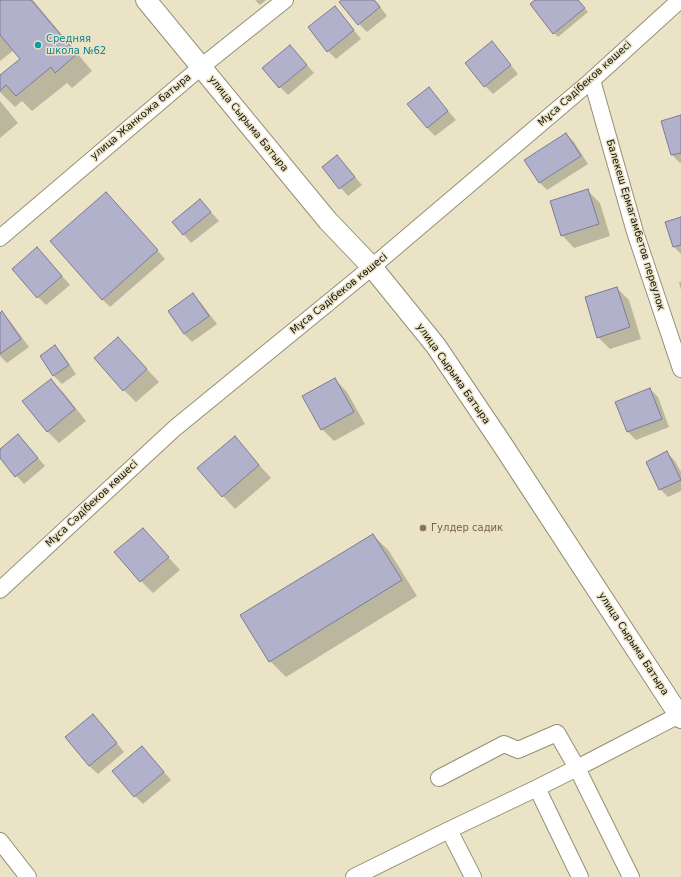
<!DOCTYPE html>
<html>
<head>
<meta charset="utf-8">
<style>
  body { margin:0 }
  canvas { display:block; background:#eae3c6 }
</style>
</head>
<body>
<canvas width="681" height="877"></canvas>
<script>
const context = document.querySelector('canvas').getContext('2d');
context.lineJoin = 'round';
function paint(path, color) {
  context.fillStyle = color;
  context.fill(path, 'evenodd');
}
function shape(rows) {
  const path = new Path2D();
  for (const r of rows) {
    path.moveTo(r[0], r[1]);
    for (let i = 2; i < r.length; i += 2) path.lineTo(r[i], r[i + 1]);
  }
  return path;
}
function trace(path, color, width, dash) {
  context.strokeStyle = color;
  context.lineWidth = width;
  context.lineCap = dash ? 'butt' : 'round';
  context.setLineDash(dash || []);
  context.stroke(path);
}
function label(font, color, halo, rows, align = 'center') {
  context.font = font + ' "DejaVu Sans",sans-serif';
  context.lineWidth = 3;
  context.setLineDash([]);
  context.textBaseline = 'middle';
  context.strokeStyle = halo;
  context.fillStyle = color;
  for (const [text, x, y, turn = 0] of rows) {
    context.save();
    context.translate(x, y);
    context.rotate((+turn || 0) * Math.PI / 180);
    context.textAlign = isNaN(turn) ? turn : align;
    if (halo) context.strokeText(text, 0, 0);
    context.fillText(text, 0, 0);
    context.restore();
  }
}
paint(shape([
  [0,0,33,0,92,71,72,88,67,83,32,111,22,101,15,107,0,92,0,76,21,59,14,50,0,61],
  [255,0,266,0,260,5],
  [343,0,375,0,387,16,367,32,359,24],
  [537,0,578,0,588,12,558,37,554,33],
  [335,7,361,39,336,59,328,51],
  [492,42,518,74,493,94,485,86],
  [290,46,314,73,288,95,280,87],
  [429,89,456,120,435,136,427,128],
  [0,101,18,123,0,138],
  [681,116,681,163,680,163,672,155,662,121],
  [566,134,574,142,588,164,547,190,539,182],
  [337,156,362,185,348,196,323,168],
  [588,191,600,203,610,236,574,248,562,235],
  [200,200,219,221,191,243,173,222],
  [114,201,165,259,110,307,102,299],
  [681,218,681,254,674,247,666,223],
  [45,256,70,285,46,305,38,297],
  [679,282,681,282,681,290],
  [617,288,629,300,641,339,610,349,598,337],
  [193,295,201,303,217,324,192,342,184,334],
  [2,313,10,321,29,347,7,363,0,356,0,314],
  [118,338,159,382,136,402,124,390],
  [55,347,63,355,76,374,62,384,54,376,41,357],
  [335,379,347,392,365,424,334,441,322,429],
  [51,380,63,392,86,421,59,443,47,431],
  [650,389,658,397,669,427,636,440,628,432],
  [235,438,271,478,235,509,223,496],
  [26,444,45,466,24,484,0,457,0,450],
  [667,453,675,461,681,472,681,491,668,497,660,489],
  [143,529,180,570,153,593,141,581],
  [373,535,389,551,417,596,286,677,270,661],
  [101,723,124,752,98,774,89,766],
  [142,747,171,780,143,804,135,796]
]), '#0003');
const building = shape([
  [0,0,31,0,77,54,55,73,51,67,16,96,6,85,0,91,0,75,20,59,0,35,0,0],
  [342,0,374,0,380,7,358,25,339,2,342,0],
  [535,0,578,0,585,8,553,34,530,4,535,0],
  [335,6,354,30,327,52,308,27,335,6],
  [492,41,511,65,484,87,465,63,492,41],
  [290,45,307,65,279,88,262,68,290,45],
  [429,87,448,111,427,128,407,104,429,87],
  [681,115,681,153,671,155,661,121,681,115],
  [566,133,581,156,539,183,524,160,566,133],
  [337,155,355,177,339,189,322,167,337,155],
  [588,189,599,224,561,236,550,201,588,189],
  [106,192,158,250,102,300,50,241,106,192],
  [200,199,211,212,183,235,172,222,200,199],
  [681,217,681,245,673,247,665,222,681,217],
  [37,247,62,276,37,298,12,269,37,247],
  [617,287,630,327,597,338,585,297,617,287],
  [193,293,209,316,184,334,168,311,193,293],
  [2,311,21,339,0,354,0,313,2,311],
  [118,337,147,369,123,391,94,358,118,337],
  [55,345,69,365,53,376,40,356,55,345],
  [335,378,354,412,321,430,302,396,335,378],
  [51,379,75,409,47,432,22,401,51,379],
  [650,388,662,419,627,432,615,402,650,388],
  [18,434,38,458,15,477,0,458,0,449,18,434],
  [235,436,259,465,222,497,197,468,235,436],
  [667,451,681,480,659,490,646,462,667,451],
  [143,528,169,557,140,582,114,552,143,528],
  [373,534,402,580,269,662,240,615,373,534],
  [93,714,117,743,89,766,65,737,93,714],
  [142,746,164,772,134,797,112,771,142,746]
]);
paint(building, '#b2b1cc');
trace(building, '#7c7b94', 1);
const minor = shape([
  [592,80,635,232,681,369],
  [0,238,201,67,285,0],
  [0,590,175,428,372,267,592,80,680,0],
  [439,778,504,744,518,750,557,733,577,768,679,715],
  [537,788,577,768,631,877],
  [449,830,537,788,580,877],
  [0,841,28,877],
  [354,877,449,830,473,877]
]);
const tertiary = shape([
  [146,0,328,221,372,267,436,346,502,444,681,718]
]);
trace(minor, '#958f75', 18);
trace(tertiary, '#958f75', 22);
trace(minor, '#fff', 16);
trace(tertiary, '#fff', 20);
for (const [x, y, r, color] of [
  [38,45,4,"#0f9aa8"],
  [423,528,4,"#8d6e63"]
]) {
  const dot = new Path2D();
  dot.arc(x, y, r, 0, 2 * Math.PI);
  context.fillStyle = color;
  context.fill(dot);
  trace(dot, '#eae3c6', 1.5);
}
label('10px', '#0d838f', '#eae3c6', [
  ["Средняя",46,39],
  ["школа №62",46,51]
], 'left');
label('10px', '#110f06', '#eae3c6', [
  ["Мұса Сәдібеков көшесі",585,84,-42],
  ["улица Жанкожа батыра",141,117,-40],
  ["улица Сырыма Батыра",248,124,51],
  ["Балекеш Ермагамбетов переулок",635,225,73],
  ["Мұса Сәдібеков көшесі",339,294,-39],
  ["улица Сырыма Батыра",453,374,55],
  ["Мұса Сәдібеков көшесі",92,504,-43],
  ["улица Сырыма Батыра",633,644,57]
]);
label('10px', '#785e54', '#eae3c6', [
  ["Гулдер садик",431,528]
], 'left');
</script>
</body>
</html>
